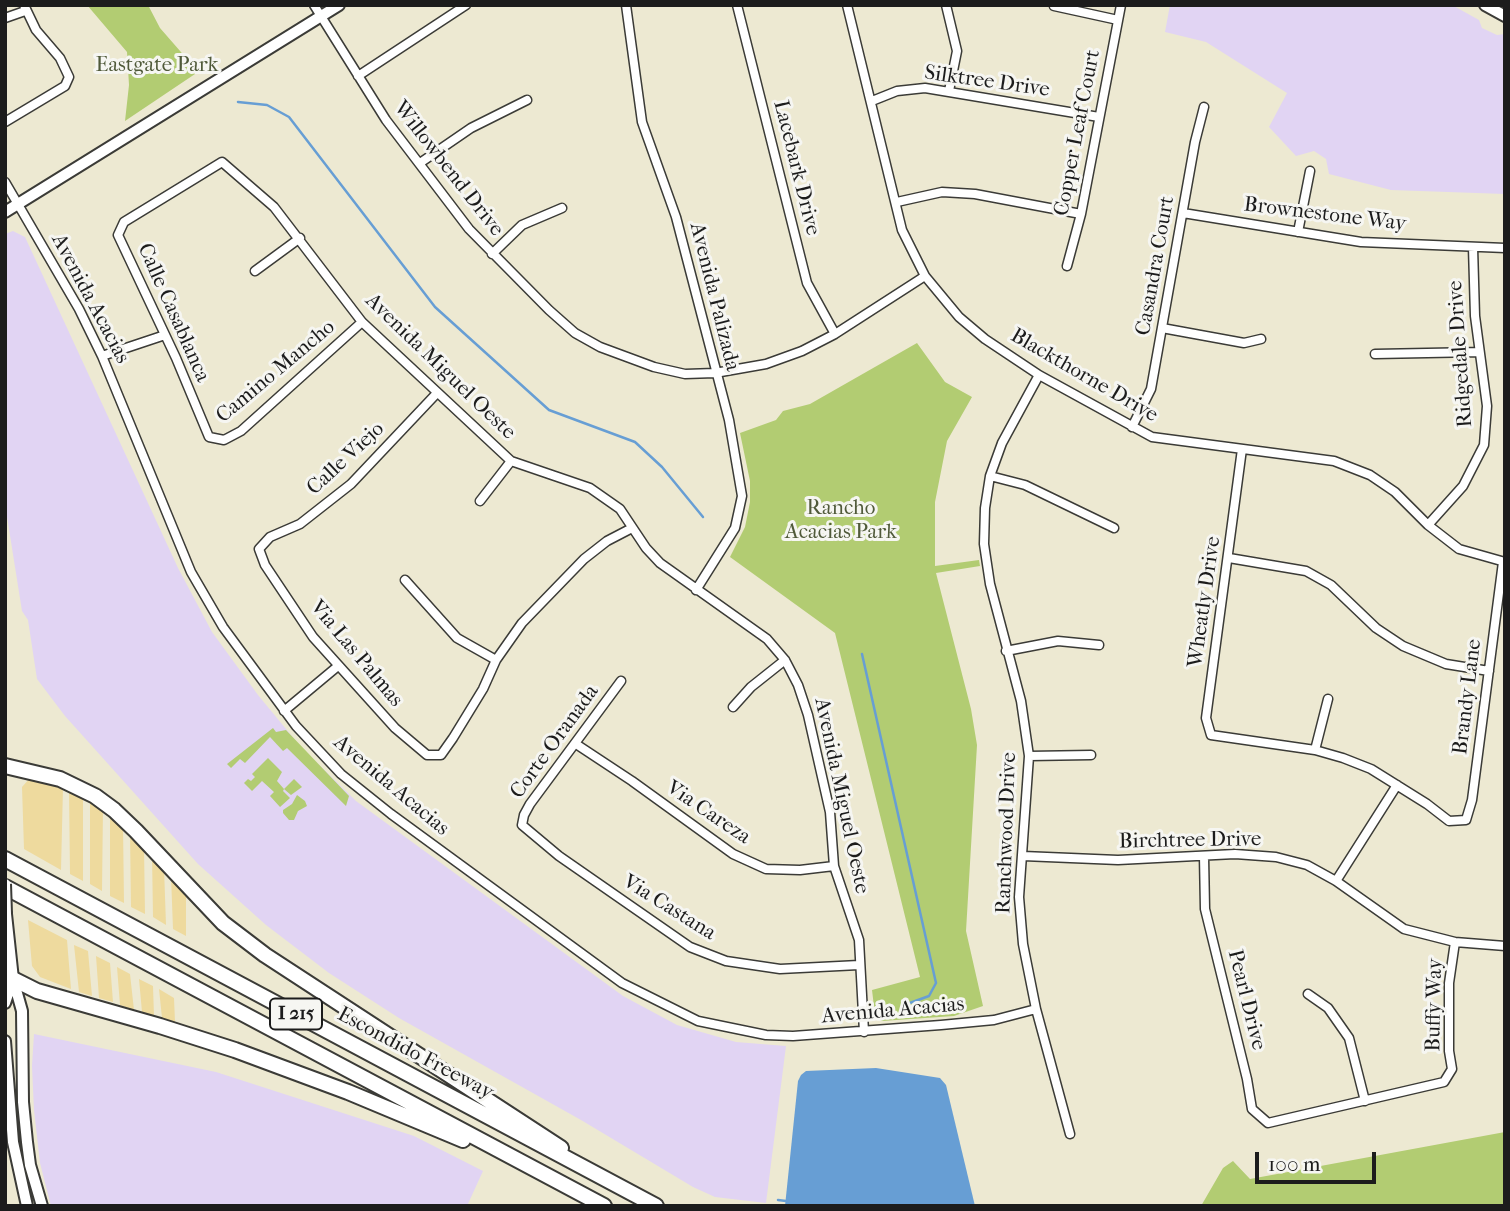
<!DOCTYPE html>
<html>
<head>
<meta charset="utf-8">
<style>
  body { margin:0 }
  #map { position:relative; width:1510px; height:1211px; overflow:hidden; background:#ede9d2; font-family:"IM FELL French Canon",serif }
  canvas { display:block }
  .frame { position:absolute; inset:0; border:7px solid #1c1c1c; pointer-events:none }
  .scale { position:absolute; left:1255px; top:1152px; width:121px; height:32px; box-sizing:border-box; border:4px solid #1c1c1c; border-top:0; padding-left:9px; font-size:21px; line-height:24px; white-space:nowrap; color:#1c1c1c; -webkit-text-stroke:5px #f6f6f2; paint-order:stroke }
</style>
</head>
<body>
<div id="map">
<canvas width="1510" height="1211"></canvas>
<div class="frame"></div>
<div class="scale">100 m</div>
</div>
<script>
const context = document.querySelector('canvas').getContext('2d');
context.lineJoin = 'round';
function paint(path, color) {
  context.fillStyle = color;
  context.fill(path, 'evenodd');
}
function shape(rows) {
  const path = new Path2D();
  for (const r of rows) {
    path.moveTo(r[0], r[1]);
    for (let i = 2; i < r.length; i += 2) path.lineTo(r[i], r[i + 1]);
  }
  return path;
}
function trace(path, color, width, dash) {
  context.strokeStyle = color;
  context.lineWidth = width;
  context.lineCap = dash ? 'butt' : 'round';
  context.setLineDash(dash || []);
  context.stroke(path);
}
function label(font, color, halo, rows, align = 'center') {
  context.font = font + ' "IM FELL French Canon",serif';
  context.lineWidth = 6;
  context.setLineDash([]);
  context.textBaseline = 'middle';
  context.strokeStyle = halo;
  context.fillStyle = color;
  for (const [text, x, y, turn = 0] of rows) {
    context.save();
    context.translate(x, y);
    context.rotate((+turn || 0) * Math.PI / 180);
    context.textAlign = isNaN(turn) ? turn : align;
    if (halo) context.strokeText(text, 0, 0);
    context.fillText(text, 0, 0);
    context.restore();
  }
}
paint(shape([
  [1170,5,1452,5,1479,20,1482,28,1497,35,1505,34,1505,194,1391,190,1329,174,1326,159,1314,151,1296,156,1269,127,1287,93,1206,42,1165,32],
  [13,231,25,237,178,568,212,632,258,695,300,746,356,801,623,996,677,1025,736,1042,786,1046,766,1203,715,1197,693,1187,581,1120,399,1018,329,973,266,925,198,864,65,716,37,679,28,620,22,611,5,504,5,234],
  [34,1034,216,1072,414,1136,483,1171,467,1206,51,1206,40,1163,34,1110,32,1066]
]), '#e1d4f3');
paint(shape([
  [87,5,148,5,160,28,194,67,195,74,125,121,129,85,127,52],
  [917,343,945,382,972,397,947,441,935,502,935,566,979,560,980,566,936,573,971,709,977,745,966,931,983,1006,954,1016,882,1021,875,1015,872,990,920,977,835,633,730,557,745,527,750,502,750,481,740,433,776,420,783,411,810,404],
  [273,728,276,732,286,730,349,796,346,806,287,748,283,751,270,737,245,763,240,759,231,768,227,764],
  [268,758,282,772,277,781,284,789,294,779,302,787,291,795,284,789,283,791,290,798,280,807,270,796,274,792,262,781,252,791,244,783,248,779,251,781,255,777,252,774],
  [297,795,305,801,307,806,298,811,294,820,289,820,283,813,283,810,292,804],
  [1505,1132,1505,1206,1201,1206,1223,1168,1233,1161,1250,1179]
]), '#b2cc72');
paint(shape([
  [30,778,63,787,61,870,24,849,22,787],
  [69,790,83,796,83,881,70,874],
  [90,800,103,807,102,891,90,884],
  [110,813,123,825,124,903,110,896],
  [130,833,144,847,145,914,131,907],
  [152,854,164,868,166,925,153,917],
  [171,876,186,890,186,936,173,929],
  [28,920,67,940,71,989,40,977,32,966],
  [74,945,88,951,92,996,79,992],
  [96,956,110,963,113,1002,99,998],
  [117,967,130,974,134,1010,120,1005],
  [139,979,153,986,154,1016,142,1012],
  [159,989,174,998,175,1022,162,1018]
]), '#eeda9e');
paint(shape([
  [876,1068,940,1078,946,1085,975,1206,785,1206,798,1081,801,1075,806,1071]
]), '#679ed4');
trace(shape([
  [238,102,267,105,289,117,435,307,549,410,635,442,662,467,703,517],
  [862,654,936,983,929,996,907,1004,905,1012],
  [778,1200,786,1201]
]), '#679ed4', 2.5);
const minor = shape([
  [314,5,386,120,469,229,549,310,575,333,600,347,654,367,685,374,715,373,766,364,802,351,835,334,925,276],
  [626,5,642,122,676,217,729,420,742,496,735,528,696,590],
  [737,5,807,283,835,334],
  [847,5,902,230,925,276,959,317,985,339,1039,375,1152,437,1334,461,1370,475,1395,492,1428,525,1459,549,1505,562],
  [946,5,957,51,949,91],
  [1054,6,1118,20],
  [5,18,25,11],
  [358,76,466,5],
  [872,101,897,91,925,88,1099,117],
  [5,122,65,86,69,77,60,58,36,30,24,5],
  [420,163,471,128,527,100],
  [5,182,79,309,102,356,191,572,223,627,296,726,341,774,391,814,622,983,698,1021,766,1035,793,1036,941,1025,994,1020,1036,1009],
  [897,202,942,192,975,194,1081,214],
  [1183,213,1361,242,1505,248],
  [1298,232,1310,171],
  [492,254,522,225,562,208],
  [1067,266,1081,214,1121,5],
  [255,271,300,238],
  [362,322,241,431,224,440,209,437,176,358,118,235,124,222,222,162,274,207,362,322,511,461,590,488,620,509,646,548,660,563,767,639,785,660,798,685,808,715,830,812,834,866,859,940,864,1032],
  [1162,328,1244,343,1261,339],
  [1375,354,1479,352],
  [102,356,165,335],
  [1039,375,1002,443,990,476,985,508,984,544,990,584,1021,701,1029,756,1019,897,1023,944,1036,1009,1070,1134],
  [437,393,351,484,300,524,270,537,259,549,265,565,313,637,395,728,427,755,441,755,453,738,483,689,496,660,522,623,584,559,607,541,632,528],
  [1132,427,1151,389,1195,142,1204,107],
  [1242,449,1206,718,1211,735,1315,750,1343,758,1371,769,1427,804,1449,821,1466,820,1472,800,1503,562],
  [990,476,1025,485,1114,528],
  [480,501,511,461],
  [1428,525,1463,486,1484,445,1487,406,1475,316,1473,247],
  [1229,558,1306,571,1331,585,1376,628,1403,646,1446,664,1489,671],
  [405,580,457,638,496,660],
  [1006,651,1058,641,1099,645],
  [621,681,530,804,524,815,522,825,559,856,690,947,726,961,780,969,859,965],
  [733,707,751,687,785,660],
  [284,711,338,666],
  [576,744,632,781,733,854,766,869,800,870,834,866],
  [1315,750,1328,699],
  [1029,756,1091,755],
  [1023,856,1118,860,1235,854,1276,857,1307,865,1336,881,1404,929,1455,942,1505,946],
  [1204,856,1205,909,1247,1079,1252,1109,1268,1123,1444,1082,1452,1069,1449,1051,1449,983,1455,942],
  [1336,881,1397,785],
  [1308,994,1328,1008,1349,1038,1365,1101]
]);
const secondary = shape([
  [1485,5,1505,16],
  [5,212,339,5],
  [6,914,13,979,22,1011,23,1102,27,1142,30,1165,42,1206],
  [5,1003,13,979],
  [5,1041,13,1142,27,1206]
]);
const motorway = shape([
  [5,766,60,779,95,796,114,810,136,831,223,923,265,955,561,1148],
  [5,859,656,1206],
  [5,887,604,1206],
  [5,975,37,991,160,1026,235,1050,348,1092,463,1140]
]);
trace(minor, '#3b3b37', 11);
trace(secondary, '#3b3b37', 14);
trace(motorway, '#3b3b37', 18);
trace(minor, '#fff', 8);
trace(secondary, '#fff', 10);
trace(motorway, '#fff', 14);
const secondaryBridge = shape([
  [5,884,6,914]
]);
trace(secondaryBridge, '#3b3b37', 14, []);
trace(secondaryBridge, '#fff', 10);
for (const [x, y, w] of [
  [296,1014,52]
]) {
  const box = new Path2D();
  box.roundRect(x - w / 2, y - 15.5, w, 31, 5);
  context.fillStyle = '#f6f6f2';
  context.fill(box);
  trace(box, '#1c1c1c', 2);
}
label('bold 19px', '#1c1c1c', null, [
  ["I 215",296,1014]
]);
label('21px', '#505a3a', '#f6f6f2', [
  ["Eastgate Park",157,66],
  ["Rancho",841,509],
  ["Acacias Park",841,533]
]);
label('21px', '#1c1c1c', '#f6f6f2', [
  ["Silktree Drive",987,82,8],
  ["Copper Leaf Court",1078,133,-79],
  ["Lacebark Drive",796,168,76],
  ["Willowbend Drive",448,169,52],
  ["Brownestone Way",1325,215,7],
  ["Casandra Court",1156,266,-80],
  ["Avenida Palizada",714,297,76],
  ["Avenida Acacias",90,299,62],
  ["Calle Casablanca",173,313,66],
  ["Ridgedale Drive",1461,354,-94],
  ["Avenida Miguel Oeste",440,367,44],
  ["Camino Mancho",276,372,-40],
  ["Blackthorne Drive",1084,376,30],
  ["Calle Viejo",346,459,-43],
  ["Wheatly Drive",1205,602,-82],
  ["Via Las Palmas",356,654,50],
  ["Brandy Lane",1468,697,-83],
  ["Corte Oranada",555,742,-54],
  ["Avenida Acacias",391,786,40],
  ["Avenida Miguel Oeste",841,796,78],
  ["Via Careza",708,813,34],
  ["Ranchwood Drive",1007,833,-88],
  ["Birchtree Drive",1190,841,-1],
  ["Via Castana",669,908,32],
  ["Pearl Drive",1246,1000,76],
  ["Buffy Way",1435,1005,-89],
  ["Avenida Acacias",893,1011,-5],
  ["Escondido Freeway",415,1054,28]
]);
</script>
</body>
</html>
